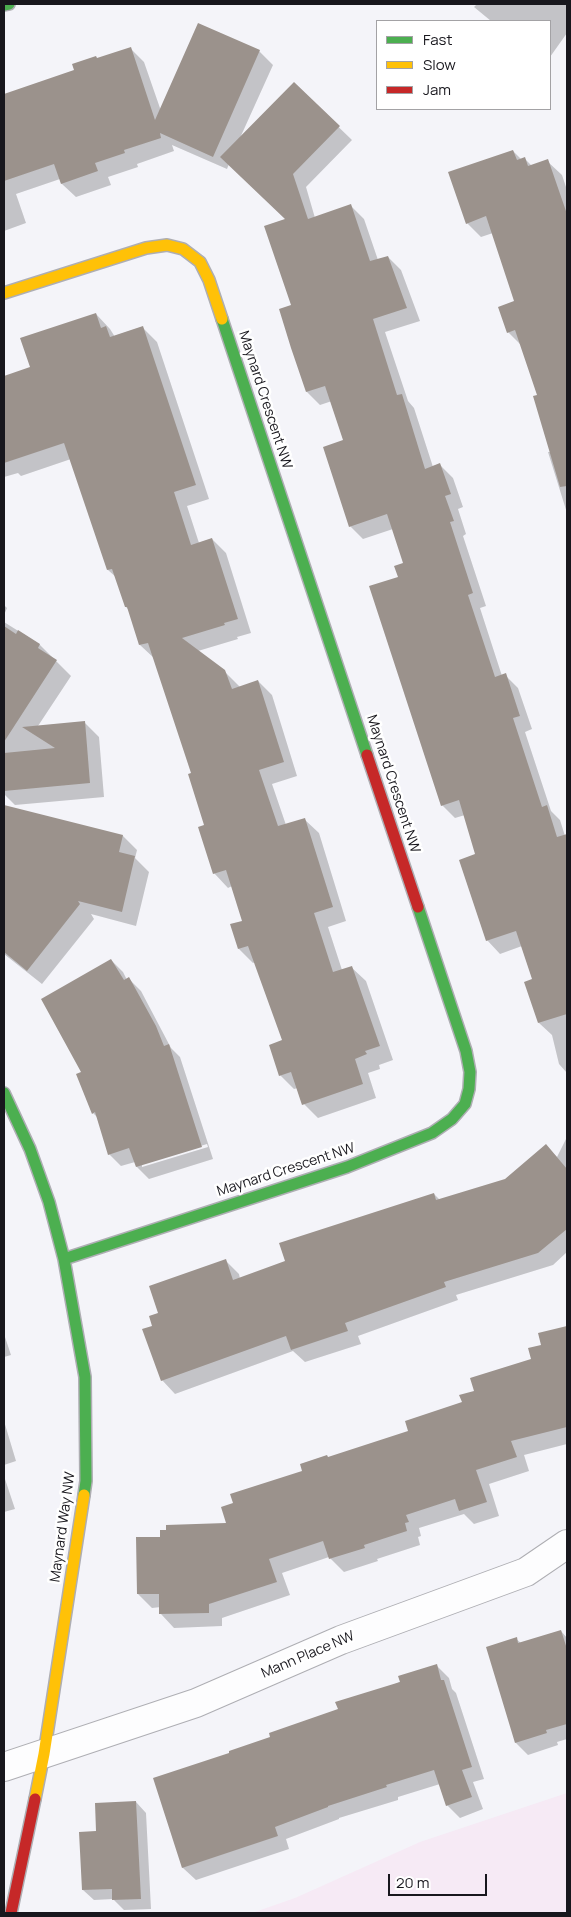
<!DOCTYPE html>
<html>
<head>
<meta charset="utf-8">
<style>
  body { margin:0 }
  #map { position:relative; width:571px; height:1917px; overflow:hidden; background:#f4f4f9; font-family:Manrope,sans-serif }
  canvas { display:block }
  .frame { position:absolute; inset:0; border:5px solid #18171d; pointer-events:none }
  .legend { position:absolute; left:376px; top:20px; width:175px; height:90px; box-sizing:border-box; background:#fff; border:1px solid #a3a2a5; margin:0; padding:6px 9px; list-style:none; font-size:15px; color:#18171d }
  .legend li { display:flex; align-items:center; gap:10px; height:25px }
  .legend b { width:25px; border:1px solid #a3a2a5 }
  .scale { position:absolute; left:388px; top:1874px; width:99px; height:22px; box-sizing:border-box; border:2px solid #18171d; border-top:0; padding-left:6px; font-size:15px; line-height:18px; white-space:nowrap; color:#18171d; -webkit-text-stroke:4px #fff; paint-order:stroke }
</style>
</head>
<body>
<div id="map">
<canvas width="571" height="1917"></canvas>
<div class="frame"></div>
<ul class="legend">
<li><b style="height:6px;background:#4caf50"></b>Fast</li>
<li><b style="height:6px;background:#ffc107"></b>Slow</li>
<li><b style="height:6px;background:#c62828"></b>Jam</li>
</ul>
<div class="scale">20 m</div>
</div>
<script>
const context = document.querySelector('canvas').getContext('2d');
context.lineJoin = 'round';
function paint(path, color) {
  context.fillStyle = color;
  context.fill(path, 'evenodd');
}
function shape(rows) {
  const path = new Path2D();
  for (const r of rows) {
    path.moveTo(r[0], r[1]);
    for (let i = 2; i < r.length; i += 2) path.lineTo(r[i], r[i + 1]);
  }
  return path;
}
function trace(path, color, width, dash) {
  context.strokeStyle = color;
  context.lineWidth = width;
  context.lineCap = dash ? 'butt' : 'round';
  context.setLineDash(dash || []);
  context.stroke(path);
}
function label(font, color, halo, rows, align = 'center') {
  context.font = font + ' Manrope,sans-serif';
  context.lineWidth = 5;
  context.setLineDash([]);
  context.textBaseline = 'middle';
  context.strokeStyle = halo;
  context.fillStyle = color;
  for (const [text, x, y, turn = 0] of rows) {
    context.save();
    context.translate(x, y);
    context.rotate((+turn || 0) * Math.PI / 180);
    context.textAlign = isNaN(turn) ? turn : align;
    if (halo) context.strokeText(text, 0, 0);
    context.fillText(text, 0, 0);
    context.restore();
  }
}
paint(shape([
  [567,1793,567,1913,252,1913,295,1898,420,1842]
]), '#f6eaf5');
paint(shape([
  [477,4,567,4,567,33,550,57,550,21,491,21,474,7],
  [130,48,144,62,161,111,259,51,273,65,240,138,294,84,352,140,306,187,315,218,351,206,364,219,378,260,388,257,401,270,420,321,385,332,408,401,414,408,433,467,440,465,453,478,463,507,458,509,466,534,463,536,486,606,480,608,502,676,505,675,518,688,532,729,525,732,551,811,560,820,565,836,567,835,567,1073,559,1064,552,1035,539,1023,533,980,522,946,500,954,487,940,477,855,465,815,455,818,442,805,400,578,405,564,393,529,363,539,350,526,345,441,332,401,320,405,307,392,293,306,287,219,229,164,227,169,172,145,174,151,137,164,138,167,108,177,111,185,76,197,62,184,60,179,16,194,26,223,4,231,4,106,98,59],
  [513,151,522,160,525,159,532,166,547,161,562,175,567,190,567,513,548,452,551,452,538,396,521,345,508,332,516,302,493,233,481,237,467,223],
  [96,314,110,329,115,337,143,328,157,342,209,499,187,506,199,543,212,539,226,553,251,633,237,637,238,639,198,651,224,671,240,687,258,681,272,695,297,776,272,784,286,825,304,819,319,833,346,921,328,927,342,970,351,967,366,981,393,1060,379,1065,380,1069,368,1073,376,1098,318,1118,304,1104,298,1088,294,1089,280,1075,283,1041,255,962,253,963,239,949,244,921,232,886,228,888,214,873,205,826,193,774,155,659,140,645,130,611,126,607,117,578,108,570,71,459,21,476,18,473,4,477,4,377,32,368],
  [4,605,7,608,4,615],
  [4,622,39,644,71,676,38,726,84,722,99,737,104,797,15,805,4,794],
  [4,806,123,836,137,850,135,858,149,872,136,926,91,914,94,919,42,984,4,954],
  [111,960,123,972,127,980,129,979,141,991,171,1048,180,1057,213,1159,149,1179,137,1167,135,1162,121,1166,109,1154,98,1118,93,1113,83,1072],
  [207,1144,208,1147,142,1167,142,1164],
  [567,1137,567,1252,553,1265,456,1295,458,1300,358,1336,361,1344,305,1362,293,1351,175,1394,162,1380,153,1327,160,1314,225,1260,239,1274,240,1279,286,1262,434,1194,440,1200,505,1180,546,1146,557,1157],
  [562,1328,567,1334,567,1444,524,1455,529,1471,489,1484,499,1516,474,1524,464,1514,419,1528,421,1536,418,1537,420,1545,377,1559,378,1561,344,1572,329,1557,282,1573,290,1595,222,1618,222,1626,174,1628,161,1614,161,1607,152,1608,138,1594,161,1538,228,1525,304,1472,328,1458,410,1432,463,1403,475,1391,532,1360,542,1345],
  [4,1334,11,1355,4,1357],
  [4,1421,16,1461,4,1465],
  [4,1476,15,1509,4,1512],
  [561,1631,567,1638,567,1739,557,1742,558,1745,528,1755,516,1743,487,1648,516,1639,521,1643],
  [436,1665,449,1678,452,1689,456,1693,484,1779,473,1782,483,1809,460,1818,447,1805,440,1784,398,1797,398,1800,339,1818,339,1819,286,1839,289,1849,196,1880,183,1868,154,1779,231,1754,272,1737,339,1710],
  [136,1802,146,1813,151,1909,124,1910,113,1899,94,1900,83,1890,98,1832]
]), '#0003');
paint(shape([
  [198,23,260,50,213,157,160,133,161,138,124,150,125,153,95,163,98,171,61,184,54,164,4,181,4,94,74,70,72,64,96,56,97,58,131,47,155,120],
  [294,82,340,126,293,174,308,219,351,204,370,261,388,256,407,308,373,319,397,395,402,394,425,469,440,463,451,494,445,496,454,521,450,522,473,593,468,595,495,677,506,673,520,716,513,718,542,807,547,805,557,837,567,834,567,1014,538,1023,524,982,532,979,516,931,486,941,459,860,475,854,459,800,441,806,369,586,398,577,394,566,403,563,387,514,349,527,323,447,343,440,325,386,306,392,291,348,279,309,291,305,264,226,285,219,220,157],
  [513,150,517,160,525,157,528,166,548,159,567,214,567,486,560,487,533,396,537,395,515,330,507,333,498,307,514,301,486,216,466,224,448,172],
  [96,313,101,328,106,326,110,337,143,326,196,485,174,492,191,545,212,538,238,619,224,623,225,625,182,638,225,670,232,689,258,680,284,762,259,770,278,826,305,818,333,907,314,913,333,972,352,966,380,1046,365,1051,367,1054,355,1059,363,1084,302,1105,291,1072,279,1076,269,1045,282,1040,248,946,238,949,230,924,242,921,226,870,213,874,198,827,204,825,188,774,191,773,148,643,139,645,127,607,125,607,112,569,107,570,64,443,4,463,4,376,30,367,20,338],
  [4,626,16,634,18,630,40,644,38,648,57,660,4,742],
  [85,721,90,783,4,791,4,753,55,748,22,727],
  [4,805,123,835,119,852,135,856,122,912,78,901,80,904,27,971,4,952],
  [111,959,124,980,129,977,156,1026,164,1046,169,1044,202,1147,136,1167,129,1148,108,1155,95,1112,92,1114,76,1074,81,1072,41,999],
  [546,1144,567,1169,567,1229,538,1253,444,1282,446,1287,345,1323,348,1331,291,1350,286,1336,161,1381,142,1329,152,1326,149,1316,158,1313,149,1286,226,1259,233,1280,285,1261,279,1243,434,1193,436,1200,505,1179],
  [567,1326,567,1427,511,1441,517,1457,476,1470,487,1502,459,1511,455,1499,406,1515,409,1522,405,1523,407,1531,364,1545,365,1548,329,1559,323,1541,269,1559,277,1582,209,1604,209,1613,159,1614,159,1594,137,1594,136,1537,160,1537,160,1530,166,1530,166,1525,226,1523,221,1507,233,1503,230,1494,302,1471,300,1464,327,1455,328,1457,408,1431,405,1421,462,1402,459,1395,474,1391,470,1378,531,1359,528,1348,541,1345,538,1333],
  [561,1630,567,1649,567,1724,546,1730,547,1733,515,1743,486,1647,517,1637,518,1643],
  [437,1664,441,1680,444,1680,472,1767,462,1770,472,1797,446,1806,434,1770,386,1785,387,1787,328,1806,328,1807,275,1827,278,1836,182,1868,153,1778,229,1753,229,1751,270,1737,269,1733,338,1709,335,1702,400,1682,398,1676],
  [136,1801,141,1899,112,1900,112,1889,82,1890,79,1832,96,1831,95,1803]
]), '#9b928c');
const street = shape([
  [4,1767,196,1703,341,1640,526,1572,567,1544]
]);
const fast = shape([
  [4,5,9,4],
  [222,319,367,755],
  [4,1093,30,1149,49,1202,64,1259,85,1377,86,1481,84,1495],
  [64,1259,347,1167,432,1133,452,1119,465,1104,469,1089,470,1072,466,1051,418,907]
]);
const slow = shape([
  [4,293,146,248,167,245,183,249,200,262,209,280,222,319],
  [35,1799,44,1754,84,1495]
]);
const jam = shape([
  [367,755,418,907],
  [11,1913,35,1799]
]);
trace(street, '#aeaeb3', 30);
trace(fast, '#aeaeb3', 14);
trace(slow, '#aeaeb3', 14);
trace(jam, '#aeaeb3', 14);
trace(street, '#fdfdfe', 28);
trace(fast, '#4caf50', 11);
trace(slow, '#ffc107', 11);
trace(jam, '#c62828', 11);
label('14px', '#18171d', '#fff', [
  ["Maynard Crescent NW",265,400,72],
  ["Maynard Crescent NW",393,784,72],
  ["Maynard Crescent NW",286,1170,-18],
  ["Maynard Way NW",63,1527,-82],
  ["Mann Place NW",308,1655,-23]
]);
</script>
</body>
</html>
